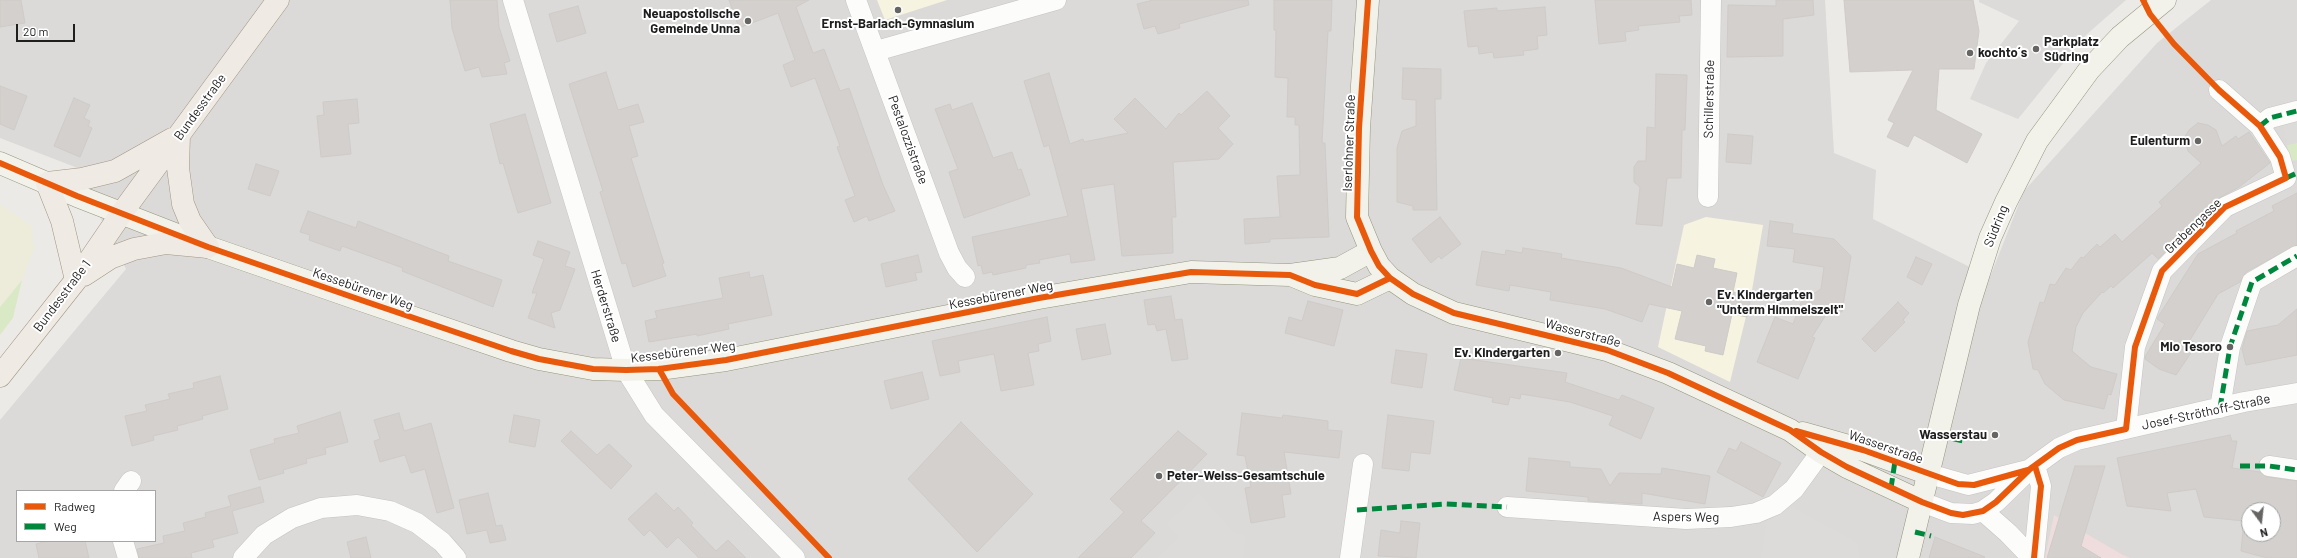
<!DOCTYPE html>
<html>
<head>
<meta charset="utf-8">
<style>
  body { margin:0 }
  #map { position:relative; width:2297px; height:558px; overflow:hidden; background:#eceae7; font-family:Barlow,sans-serif }
  canvas { display:block }
  .legend { position:absolute; left:16px; top:490px; width:140px; height:52px; box-sizing:border-box; background:#fff; border:1px solid #a5a5a5; margin:0; padding:5px 7px; list-style:none; font-size:12px; color:#1e1e1e }
  .legend li { display:flex; align-items:center; gap:8px; height:20px }
  .legend b { width:20px; border:1px solid #a5a5a5 }
  .north { position:absolute; left:2241px; top:502px; width:40px; height:40px; box-sizing:border-box; background:#fff; border:1px solid #a5a5a5; border-radius:50%; rotate:165deg; font-size:11px; font-weight:700; line-height:16px; text-align:center; color:#1e1e1e }
  .north::after { content:''; display:block; margin:auto; width:14px; height:18px; background:#666564; clip-path:polygon(50% 0,100% 100%,50% 72%,0 100%) }
  .scale { position:absolute; left:16px; top:24px; width:59px; height:18px; box-sizing:border-box; border:2px solid #1e1e1e; border-top:0; padding-left:5px; font-size:12px; line-height:14px; white-space:nowrap; color:#1e1e1e; -webkit-text-stroke:3px #fff; paint-order:stroke }
</style>
</head>
<body>
<div id="map">
<canvas width="2297" height="558"></canvas>
<ul class="legend">
<li><b style="height:5px;background:#e8590c"></b>Radweg</li>
<li><b style="height:5px;background:#00873e"></b>Weg</li>
</ul>
<div class="north">N</div>
<div class="scale">20 m</div>
</div>
<script>
const context = document.querySelector('canvas').getContext('2d');
context.lineJoin = 'round';
function paint(path, color) {
  context.fillStyle = color;
  context.fill(path, 'evenodd');
}
function shape(rows) {
  const path = new Path2D();
  for (const r of rows) {
    path.moveTo(r[0], r[1]);
    for (let i = 2; i < r.length; i += 2) path.lineTo(r[i], r[i + 1]);
  }
  return path;
}
function trace(path, color, width, dash) {
  context.strokeStyle = color;
  context.lineWidth = width;
  context.lineCap = dash ? 'butt' : 'round';
  context.setLineDash(dash || []);
  context.stroke(path);
}
function label(font, color, halo, rows, align = 'center') {
  context.font = font + ' Barlow,sans-serif';
  context.lineWidth = 4;
  context.setLineDash([]);
  context.textBaseline = 'middle';
  context.strokeStyle = halo;
  context.fillStyle = color;
  for (const [text, x, y, turn = 0] of rows) {
    context.save();
    context.translate(x, y);
    context.rotate((+turn || 0) * Math.PI / 180);
    context.textAlign = isNaN(turn) ? turn : align;
    if (halo) context.strokeText(text, 0, 0);
    context.fillText(text, 0, 0);
    context.restore();
  }
}
paint(shape([
  [0,0,1825,0,1834,153,1876,170,1873,219,1990,277,2024,191,2157,43,2211,0,2297,0,2297,558,0,558,0,420,126,269,75,167,0,138],
  [17,491,155,491,155,541,17,541],
  [2249,510,2273,510,2273,534,2249,534]
]), '#dbdad8');
paint(shape([
  [2054,515,2123,555,2130,558,2045,558]
]), '#eedddc');
paint(shape([
  [877,0,947,0,885,20],
  [1706,217,1763,225,1751,296,1730,382,1658,347,1684,225]
]), '#f6f4e1');
paint(shape([
  [0,204,32,226,34,249,22,280,0,307]
]), '#edecda');
paint(shape([
  [2297,143,2297,160,2290,161,2287,145],
  [22,280,13,318,0,335,0,307]
]), '#dae9c5');
paint(shape([
  [1979,0,2126,0,2086,35,2018,119,1970,99,1986,63,2019,21,1979,2],
  [2297,118,2297,143,2287,145,2282,121],
  [1199,493,1235,533,1246,536,1243,558,1159,558,1179,538,1166,523],
  [1791,506,1858,543,1859,558,1761,558,1766,522]
]), '#dcdbda');
const building = shape([
  [0,0,21,0,25,23,0,27,0,0],
  [450,0,497,0,499,27,510,61,504,63,507,74,482,77,479,67,465,71,452,28,450,0],
  [729,0,809,0,796,7,813,53,824,49,840,91,849,88,883,185,895,211,869,221,867,216,854,222,845,200,855,196,837,147,840,146,815,78,791,87,783,65,795,60,778,13,739,28,729,0],
  [1153,0,1248,0,1249,5,1179,24,1180,28,1158,34,1155,26,1144,29,1137,4,1153,0],
  [1274,0,1332,0,1331,31,1328,31,1322,143,1325,143,1329,237,1270,239,1270,242,1245,244,1244,219,1280,217,1277,176,1300,175,1299,125,1295,125,1295,117,1287,117,1288,78,1275,77,1276,30,1274,30,1274,0],
  [1595,0,1691,0,1692,15,1679,16,1680,22,1638,26,1639,30,1625,32,1626,41,1599,44,1595,0],
  [1776,0,1813,0,1814,15,1783,19,1783,56,1727,57,1728,5,1776,6,1776,0],
  [1844,0,1973,0,1979,31,1974,69,1939,69,1936,110,1982,134,1967,163,1914,135,1908,147,1887,137,1894,123,1888,120,1913,70,1850,72,1844,0],
  [578,6,586,33,557,42,549,14,578,6],
  [1545,7,1547,35,1537,36,1538,49,1523,51,1524,55,1494,58,1493,52,1479,54,1478,46,1468,47,1464,11,1497,8,1497,11,1545,7],
  [1403,68,1441,69,1441,99,1435,99,1437,210,1413,210,1413,206,1397,202,1397,148,1402,131,1416,126,1416,100,1402,99,1403,68],
  [606,72,618,110,638,104,644,122,629,126,638,156,631,158,664,263,662,264,666,276,633,287,626,263,622,264,600,192,603,191,569,84,606,72],
  [1049,73,1070,144,1083,139,1084,142,1128,133,1114,119,1135,98,1166,129,1179,113,1181,115,1207,91,1230,116,1218,128,1233,144,1219,159,1173,162,1176,217,1172,217,1173,253,1122,256,1114,184,1081,189,1095,260,1071,263,1070,254,1039,260,1040,263,1026,265,1026,268,993,275,992,272,983,274,981,265,978,266,972,237,1068,216,1049,145,1044,147,1024,81,1049,73],
  [1656,74,1687,75,1685,130,1682,130,1681,178,1667,178,1662,226,1636,224,1640,187,1634,182,1634,167,1638,161,1646,161,1647,127,1655,128,1656,74],
  [0,86,27,96,14,130,0,124,0,86],
  [74,98,90,105,84,118,90,121,88,126,92,128,80,157,54,146,74,98],
  [357,99,359,123,348,124,351,154,321,157,317,116,324,115,323,102,357,99],
  [972,103,993,158,1012,152,1018,170,1021,169,1030,195,964,218,949,172,958,169,935,109,950,104,952,110,972,103],
  [525,114,551,203,518,213,503,163,500,164,490,124,525,114],
  [2198,123,2208,125,2216,130,2222,146,2236,136,2238,139,2249,132,2270,163,2239,187,2217,199,2158,259,2152,253,2113,288,2111,286,2103,293,2102,292,2083,313,2076,327,2072,351,2091,367,2117,374,2111,395,2108,394,2104,409,2064,400,2045,384,2038,370,2033,369,2028,342,2040,302,2044,303,2050,284,2055,285,2066,268,2071,270,2081,257,2083,258,2097,244,2100,247,2115,234,2122,242,2162,206,2159,202,2201,163,2188,151,2184,138,2189,130,2198,123],
  [1728,134,1753,136,1751,164,1726,162,1728,134],
  [256,164,279,171,270,196,248,189,256,164],
  [2297,193,2297,245,2246,272,2240,282,2218,294,2190,340,2197,344,2176,375,2159,369,2145,359,2146,355,2165,324,2157,319,2158,317,2198,254,2237,233,2236,231,2274,211,2272,206,2297,193],
  [308,211,356,228,358,221,449,256,448,261,502,280,493,307,402,271,403,268,342,246,340,251,309,240,310,235,300,232,308,211],
  [1440,217,1461,244,1441,259,1439,256,1431,263,1412,239,1440,217],
  [1770,221,1793,224,1792,233,1834,239,1851,256,1842,312,1829,310,1812,337,1815,338,1798,379,1757,362,1775,317,1793,324,1801,302,1821,289,1824,267,1793,262,1795,249,1767,246,1770,221],
  [538,241,570,252,565,266,575,269,560,310,551,313,555,328,528,318,537,293,532,293,544,259,533,255,538,241],
  [1523,248,1562,254,1561,258,1621,268,1672,287,1677,264,1694,268,1697,255,1715,259,1713,268,1737,273,1733,292,1751,296,1747,317,1732,314,1723,355,1705,351,1706,346,1675,339,1682,311,1649,304,1642,322,1605,309,1550,300,1551,292,1510,285,1509,291,1476,285,1482,251,1505,255,1506,250,1522,253,1523,248],
  [918,255,922,272,915,273,917,280,886,287,881,264,918,255],
  [1916,257,1932,264,1922,285,1907,277,1916,257],
  [749,272,750,278,763,275,772,315,728,324,729,329,697,336,697,334,649,342,645,321,657,318,655,311,723,298,719,278,749,272],
  [1171,296,1175,320,1182,319,1188,359,1172,361,1166,329,1157,331,1155,324,1148,325,1144,300,1171,296],
  [1308,301,1343,310,1334,346,1285,333,1289,317,1302,321,1308,301],
  [1898,302,1909,313,1903,320,1905,322,1875,352,1862,339,1898,302],
  [2297,309,2297,355,2246,365,2242,349,2247,331,2278,325,2297,309],
  [1047,317,1051,341,1038,344,1039,351,1028,353,1034,385,1001,391,994,354,958,361,960,372,940,376,932,341,1047,317],
  [1105,324,1111,354,1082,360,1076,329,1105,324],
  [1396,350,1427,354,1422,388,1391,383,1396,350],
  [1461,358,1567,373,1565,382,1619,400,1622,395,1654,408,1641,439,1609,425,1613,416,1570,402,1521,394,1520,399,1510,397,1508,405,1492,402,1493,398,1454,390,1461,358],
  [922,372,929,399,891,409,884,381,922,372],
  [220,376,228,409,202,416,203,419,177,426,178,430,153,436,154,440,132,446,125,416,147,411,145,405,170,399,168,394,194,388,193,383,220,376],
  [340,412,348,442,325,448,326,454,306,459,307,463,283,470,284,473,259,480,250,450,275,443,274,439,299,433,297,426,340,412],
  [399,413,404,431,431,423,454,508,437,513,425,469,411,473,405,455,380,462,374,441,380,439,374,420,399,413],
  [1242,413,1282,418,1283,415,1328,421,1328,430,1342,431,1339,458,1284,452,1291,494,1282,495,1285,517,1251,523,1245,488,1251,487,1245,456,1237,455,1242,413],
  [514,415,540,420,535,447,509,442,514,415],
  [1388,415,1434,421,1430,454,1411,452,1409,471,1382,468,1388,415],
  [961,422,1033,494,977,552,908,479,961,422],
  [571,431,597,455,609,444,632,466,611,489,561,441,571,431],
  [1178,431,1207,454,1141,521,1155,533,1131,558,1078,558,1124,512,1110,499,1178,431],
  [2230,435,2232,441,2237,441,2232,468,2260,472,2267,477,2297,481,2297,558,2267,558,2241,551,2244,521,2204,517,2196,489,2167,493,2171,511,2127,506,2117,458,2230,435],
  [2249,510,2273,510,2273,534,2249,534,2249,510],
  [1741,442,1781,463,1763,497,1717,472,1729,448,1736,451,1741,442],
  [1529,458,1570,462,1570,467,1601,469,1610,486,1619,473,1661,474,1662,468,1710,476,1705,504,1642,493,1642,504,1588,501,1588,497,1526,491,1529,458],
  [2075,466,2105,466,2081,546,2101,558,2047,558,2075,466],
  [260,487,264,502,232,511,238,533,212,540,214,547,191,553,192,558,139,558,137,549,164,543,163,536,185,531,183,523,206,517,205,513,231,506,228,496,260,487],
  [488,493,496,526,502,525,506,540,490,543,487,530,467,534,459,500,488,493],
  [656,493,674,511,678,507,693,523,691,525,716,551,728,540,746,558,699,558,678,537,667,548,650,530,644,536,628,519,656,493],
  [1401,521,1420,523,1416,558,1378,556,1381,530,1400,533,1401,521],
  [366,537,371,558,351,558,347,542,366,537],
  [1935,537,1985,557,1984,558,1929,558,1935,537],
  [48,541,85,541,89,558,39,558,36,544,48,541]
]);
paint(building, '#d3d0cd');
trace(building, '#cfcbc8', 1);
const street = shape([
  [513,0,626,370,654,415,795,558],
  [856,0,949,253,957,268,965,277],
  [876,51,1056,0],
  [2260,126,2270,118,2297,111],
  [1708,197,1711,0],
  [2220,408,2230,347,2252,282,2297,256],
  [2126,429,2135,347,2162,271,2225,207,2286,178,2280,157,2260,126,2219,90],
  [2269,466,2297,470],
  [1929,474,1968,485,2028,470],
  [124,491,131,481],
  [1922,502,1951,513,1973,514,1983,511,1996,502,2030,469,2059,448,2077,440,2244,402,2297,393],
  [1507,507,1686,519,1731,517,1756,513,1775,505,1794,489,1821,452,1833,442],
  [1983,511,2008,533,2032,558],
  [123,541,128,558],
  [243,558,264,535,292,518,321,508,357,505,390,511,417,523,442,542,456,558],
  [1350,558,1363,464],
  [2034,558,2041,486,2035,466]
]);
const secondary = shape([
  [1368,0,1359,128,1357,217,1371,251,1379,266,1390,278,1413,294,1454,313,1607,350,1668,373,1790,430,1821,452,1847,467,1922,502],
  [0,163,77,196,208,247,361,300,511,351,539,359,593,369,626,370,659,369,726,360,1039,298,1191,272,1290,275,1340,268,1371,251],
  [1291,275,1315,285,1357,294,1390,278],
  [1803,433,1863,450,1929,474],
  [1908,558,1969,305,1990,238,2006,202,2037,141,2089,70,2120,37,2165,0]
]);
const primary = shape([
  [179,135,178,168,183,204,190,221,208,247],
  [84,275,110,258,134,249,166,243,208,247],
  [76,280,62,221,47,183,82,179,115,171,172,139],
  [0,376,76,280,121,214,278,0]
]);
trace(street, '#c5c4c3', 21);
trace(secondary, '#95957e', 23);
trace(primary, '#a29683', 23);
trace(street, '#fcfcfb', 20);
trace(secondary, '#f3f2ea', 22);
trace(primary, '#f0eae4', 22);
trace(shape([
  [2260,126,2270,118,2297,111],
  [2286,178,2297,173],
  [2220,408,2230,347,2252,282,2297,256],
  [1938,435,1963,441],
  [2240,466,2269,466,2297,470],
  [1891,488,1895,461],
  [1357,510,1445,504,1507,507],
  [1915,532,1931,536]
]), '#00873e', 5, [10, 5]);
trace(shape([
  [1368,0,1359,128,1357,217,1371,251,1379,266,1390,278,1413,294,1454,313,1607,350,1668,373,1790,430,1821,452,1847,467,1922,502,1951,513,1963,515,1983,511,1996,502,2030,469,2059,448,2077,440,2126,429,2135,347,2162,271,2225,207,2286,178,2280,157,2260,126,2219,90,2174,44,2150,14,2143,0],
  [0,163,77,196,208,247,361,300,511,351,539,359,593,369,626,370,659,369,726,360,1039,298,1191,272,1290,275,1315,285,1357,294,1390,278],
  [659,369,673,394,829,558],
  [1796,431,1863,450,1958,484,1974,485,2028,470],
  [2034,558,2041,486,2035,466]
]), '#e8590c', 6);
for (const [x, y, r, color] of [
  [898,10,4,"#666564"],
  [748,21,4,"#666564"],
  [2036,49,4,"#666564"],
  [1970,53,4,"#666564"],
  [2198,141,4,"#666564"],
  [1709,302,4,"#666564"],
  [2230,347,4,"#666564"],
  [1558,353,4,"#666564"],
  [1995,435,4,"#666564"],
  [1159,476,4,"#666564"]
]) {
  const dot = new Path2D();
  dot.arc(x, y, r, 0, 2 * Math.PI);
  context.fillStyle = color;
  context.fill(dot);
  trace(dot, '#fff', 1.5);
}
label('bold 13px', '#1e1e1e', '#fff', [
  ["Neuapostolische",740,14],
  ["Gemeinde Unna",740,29],
  ["Ernst-Barlach-Gymnasium",898,24,"center"],
  ["Parkplatz",2044,42,"left"],
  ["Südring",2044,57,"left"],
  ["kochto´s",1978,53,"left"],
  ["Eulenturm",2190,141],
  ["Ev. Kindergarten",1717,295,"left"],
  ["\"Unterm Himmelszelt\"",1717,310,"left"],
  ["Mio Tesoro",2222,347],
  ["Ev. Kindergarten",1550,353],
  ["Wasserstau",1987,435],
  ["Peter-Weiss-Gesamtschule",1167,476,"left"]
], 'right');
label('13px', '#1e1e1e', '#fff', [
  ["Schillerstraße",1709,99,-89],
  ["Bundesstraße",200,107,-54],
  ["Pestalozzistraße",908,140,70],
  ["Iserlohner Straße",1349,143,-88],
  ["Südring",1996,226,-68],
  ["Grabengasse",2193,226,-44],
  ["Kessebürener Weg",363,289,19],
  ["Kessebürener Weg",1001,295,-11],
  ["Bundesstraße 1",62,296,-53],
  ["Herderstraße",606,306,73],
  ["Wasserstraße",1583,333,15],
  ["Kessebürener Weg",683,352,-7],
  ["Josef-Ströthoff-Straße",2206,412,-12],
  ["Wasserstraße",1886,447,19],
  ["Aspers Weg",1686,517,1]
]);
</script>
</body>
</html>
